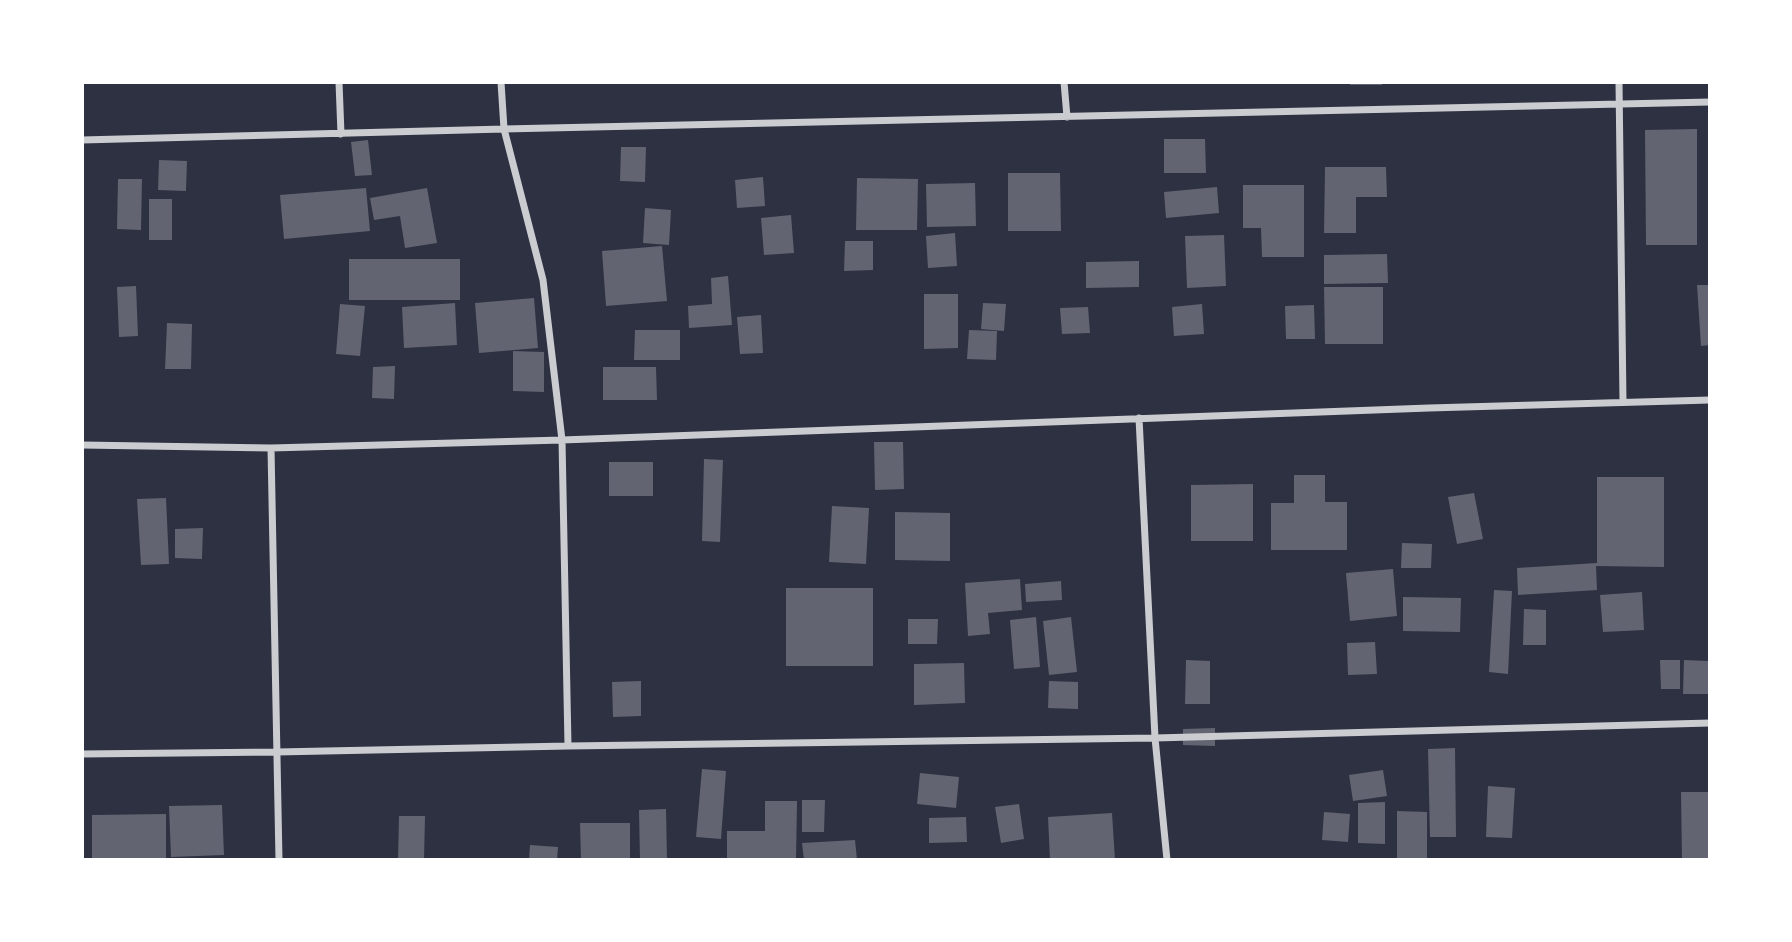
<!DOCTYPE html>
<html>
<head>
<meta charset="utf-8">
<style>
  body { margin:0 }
  #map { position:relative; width:1792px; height:942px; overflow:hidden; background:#2d3142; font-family:"Sofia Sans Condensed",sans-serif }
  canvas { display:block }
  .frame { position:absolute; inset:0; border:84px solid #fff; pointer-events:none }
</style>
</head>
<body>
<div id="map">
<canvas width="1792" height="942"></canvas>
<div class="frame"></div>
</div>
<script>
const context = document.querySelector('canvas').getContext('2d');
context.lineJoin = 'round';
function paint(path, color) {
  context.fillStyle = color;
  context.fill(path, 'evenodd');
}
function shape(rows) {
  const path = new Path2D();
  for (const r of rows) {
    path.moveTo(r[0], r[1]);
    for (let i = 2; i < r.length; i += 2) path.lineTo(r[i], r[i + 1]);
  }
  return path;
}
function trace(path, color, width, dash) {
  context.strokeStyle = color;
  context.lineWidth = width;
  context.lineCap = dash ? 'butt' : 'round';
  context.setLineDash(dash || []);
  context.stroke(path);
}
paint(shape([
  [1350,82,1382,82,1382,85,1350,85],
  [1697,129,1697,245,1646,245,1645,130],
  [1164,139,1205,139,1206,173,1164,173],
  [368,140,372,175,355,176,351,142],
  [621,147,646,147,645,182,620,181],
  [159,160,187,161,186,191,158,190],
  [1325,167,1386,167,1387,197,1356,197,1356,233,1324,233],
  [1008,173,1060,173,1061,231,1008,231],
  [763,177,765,206,737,208,735,180],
  [857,178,918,179,917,230,856,230],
  [118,179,142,179,141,230,117,229],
  [975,183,976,226,927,227,926,184],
  [1243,185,1304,185,1304,257,1262,257,1261,228,1243,228],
  [1217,187,1219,213,1166,218,1164,192],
  [366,188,370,231,284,239,280,195],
  [427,188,437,243,405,248,400,216,374,220,370,198],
  [149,199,172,199,172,240,149,240],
  [645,208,671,210,669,245,643,243],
  [791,215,794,253,764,255,761,218],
  [955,233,957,266,928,268,926,236],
  [1224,235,1226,286,1187,288,1185,236],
  [845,241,873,241,873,270,844,271],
  [662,246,667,301,606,306,602,251],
  [1387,254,1388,283,1324,284,1324,255],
  [349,259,460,259,460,300,349,300],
  [1139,261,1139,287,1086,288,1086,262],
  [728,276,732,325,689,328,688,306,712,304,711,278],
  [1697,285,1710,285,1710,345,1701,346],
  [136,286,138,336,119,337,117,287],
  [1324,287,1383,287,1383,344,1325,344],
  [924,294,958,294,958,348,924,349],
  [534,298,538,348,479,353,475,303],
  [455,303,457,345,404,348,402,307],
  [983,303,1006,304,1004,331,981,329],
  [340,304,365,306,360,356,336,354],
  [1202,304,1204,334,1174,336,1172,307],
  [1314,305,1315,339,1286,339,1285,306],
  [1088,307,1090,333,1062,334,1060,308],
  [761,315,763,353,740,354,737,317],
  [167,323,192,324,191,369,165,369],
  [635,330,680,330,680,360,634,360],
  [969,330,997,331,996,360,967,359],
  [513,351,544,352,544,392,513,391],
  [395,366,394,399,372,398,373,367],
  [603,367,656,367,657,400,603,400],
  [874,442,903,442,904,489,875,490],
  [704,459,723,460,720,542,702,541],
  [609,462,653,462,653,496,609,496],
  [1294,475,1325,475,1325,502,1347,502,1347,550,1271,550,1271,503,1294,503],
  [1597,477,1664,477,1664,567,1596,566,1597,590,1518,595,1517,568,1597,563],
  [1253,484,1253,541,1191,541,1191,485],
  [1474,493,1483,539,1457,544,1448,497],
  [166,498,169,564,141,565,137,499],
  [832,506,869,508,866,564,829,562],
  [895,512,950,513,950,561,895,560],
  [203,528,202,559,175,558,175,529],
  [1402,543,1432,544,1431,568,1401,568],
  [1393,569,1397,616,1350,621,1346,573],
  [1020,579,1022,610,988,613,990,634,968,636,965,583],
  [1061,581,1062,600,1026,602,1025,584],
  [786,588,873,588,873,666,786,666],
  [1494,590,1512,591,1508,674,1489,672],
  [1642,592,1644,630,1603,632,1600,595],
  [1403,597,1461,598,1460,632,1403,631],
  [1524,609,1546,610,1546,645,1523,645],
  [1036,617,1040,667,1014,669,1010,620],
  [1071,617,1077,672,1049,675,1043,621],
  [908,619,938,619,937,644,908,644],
  [1375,642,1377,674,1348,675,1347,643],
  [1186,660,1210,661,1210,704,1185,704],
  [1660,660,1680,660,1680,689,1661,689],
  [1684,660,1708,661,1708,694,1683,694],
  [964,663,965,703,914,705,914,664],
  [641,681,641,716,613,717,612,682],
  [1049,681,1078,682,1078,709,1048,708],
  [1215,728,1215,746,1183,745,1183,729],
  [1455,748,1456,837,1430,837,1428,749],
  [702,769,726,771,721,839,696,837],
  [1383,770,1387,796,1353,801,1349,775],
  [920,773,959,777,956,808,917,804],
  [1488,786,1515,788,1512,838,1486,837],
  [1681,792,1710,792,1710,860,1682,860],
  [802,800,825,800,824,832,802,832],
  [765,801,797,801,796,860,727,860,727,831,765,831],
  [1385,802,1385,844,1358,843,1358,803],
  [1019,804,1024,839,1001,843,995,807],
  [222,805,224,855,171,857,169,806],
  [666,809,667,860,640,860,639,810],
  [1397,811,1427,812,1427,860,1397,860],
  [1324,812,1350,814,1348,842,1322,840],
  [1112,813,1115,860,1050,860,1048,817],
  [166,814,166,860,92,860,92,815],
  [399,816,425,816,424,860,398,860],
  [966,817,967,842,929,843,929,818],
  [580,823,630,823,630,860,581,860],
  [855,840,857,860,804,860,802,843],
  [530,845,558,847,557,860,529,860]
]), '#626471');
trace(shape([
  [339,82,341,134],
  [501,82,504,129,543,280,562,440,568,746],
  [1064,82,1067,117],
  [1619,82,1623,402],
  [82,140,504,129,1710,102],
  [1139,418,1155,738,1167,860],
  [82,445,271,448,562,440,1429,408,1710,400],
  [271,448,279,860],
  [82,754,277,752,568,746,1155,738,1710,723]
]), '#caccd0', 7);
</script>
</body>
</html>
